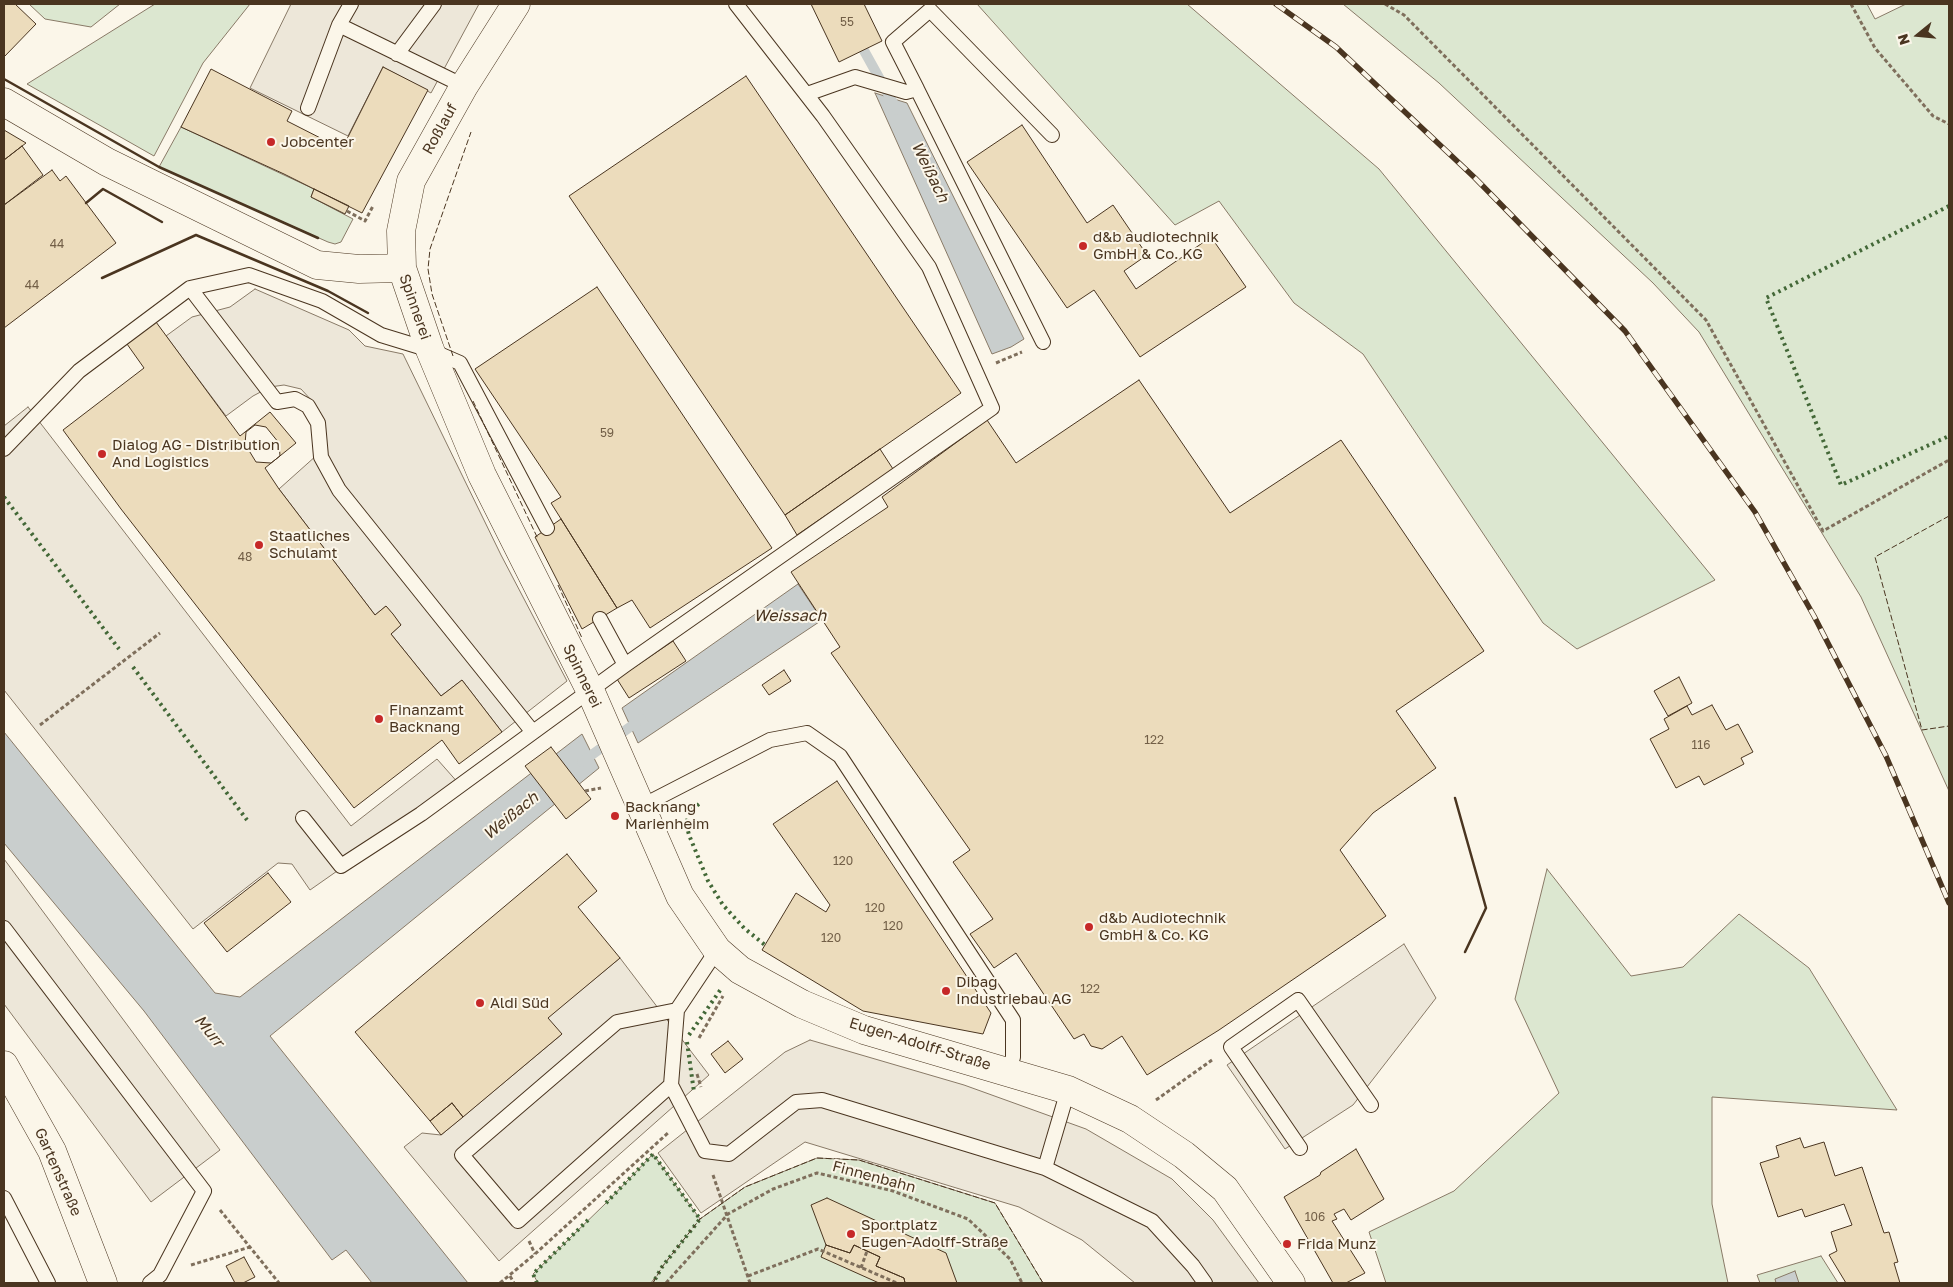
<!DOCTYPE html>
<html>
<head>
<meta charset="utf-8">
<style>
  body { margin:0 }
  #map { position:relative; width:1953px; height:1287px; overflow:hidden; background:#fbf6e9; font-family:"Golos Text",sans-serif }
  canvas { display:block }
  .frame { position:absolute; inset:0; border:5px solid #4a3520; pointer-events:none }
  .north { position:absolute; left:1893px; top:10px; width:50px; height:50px; -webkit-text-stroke:4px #fbf6e9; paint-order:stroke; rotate:253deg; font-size:14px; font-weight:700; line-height:20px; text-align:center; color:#4a3520 }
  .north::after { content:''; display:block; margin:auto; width:18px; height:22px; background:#4a3520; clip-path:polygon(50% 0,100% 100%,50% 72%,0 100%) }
</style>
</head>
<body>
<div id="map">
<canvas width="1953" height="1287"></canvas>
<div class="frame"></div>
<div class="north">N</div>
</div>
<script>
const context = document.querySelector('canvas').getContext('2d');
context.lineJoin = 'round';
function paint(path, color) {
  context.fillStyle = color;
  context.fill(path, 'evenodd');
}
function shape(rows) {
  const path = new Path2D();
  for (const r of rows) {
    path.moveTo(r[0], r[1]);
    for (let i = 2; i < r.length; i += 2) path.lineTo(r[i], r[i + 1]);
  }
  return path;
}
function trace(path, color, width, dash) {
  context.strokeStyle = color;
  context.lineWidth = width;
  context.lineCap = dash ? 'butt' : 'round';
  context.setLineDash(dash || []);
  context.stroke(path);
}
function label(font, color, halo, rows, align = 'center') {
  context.font = font + ' "Golos Text",sans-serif';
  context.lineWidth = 4;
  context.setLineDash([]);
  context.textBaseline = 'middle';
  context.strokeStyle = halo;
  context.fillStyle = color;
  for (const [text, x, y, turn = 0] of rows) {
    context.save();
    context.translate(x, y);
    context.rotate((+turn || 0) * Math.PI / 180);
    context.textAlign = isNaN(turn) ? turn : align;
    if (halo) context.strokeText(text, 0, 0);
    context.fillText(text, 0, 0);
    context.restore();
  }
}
const green = shape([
  [29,4,120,4,91,27,45,19,29,4],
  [155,4,250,4,203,63,154,156,27,84,155,4],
  [977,4,1187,4,1379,169,1715,580,1577,649,1543,623,1363,354,1294,303,1219,201,1175,225,977,4],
  [1343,4,1867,4,1875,19,1906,4,1949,4,1949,791,1861,597,1699,332,1653,283,1439,83,1343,4],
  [181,127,314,189,311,197,353,219,341,242,335,244,328,242,159,167,181,127],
  [1547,869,1631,976,1683,967,1739,914,1809,968,1897,1110,1712,1097,1712,1204,1728,1283,1386,1283,1369,1232,1454,1191,1559,1093,1515,999,1547,869],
  [653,1154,700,1219,745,1187,817,1158,859,1160,995,1203,1043,1283,653,1283,656,1276,651,1283,538,1283,533,1274,606,1203,653,1154],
  [1821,1256,1838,1283,1760,1283,1757,1275,1821,1256]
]);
paint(green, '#dce7d0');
trace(green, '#887966', 1);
const parking = shape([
  [291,4,479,4,431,93,383,67,348,136,250,88,291,4],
  [255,289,349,330,365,346,403,354,501,555,567,681,502,732,462,680,441,696,391,634,401,625,386,606,375,615,279,489,317,455,313,402,301,389,284,385,270,387,253,396,226,416,166,336,192,317,230,307,255,289],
  [28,407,351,826,437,759,460,785,310,890,292,864,278,863,193,929,4,690,4,426,28,407],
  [4,859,220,1150,151,1202,4,1004,4,859],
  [1404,944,1436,998,1353,1105,1285,1149,1227,1065,1404,944],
  [620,958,709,1075,499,1261,404,1147,422,1133,441,1135,561,1035,547,1018,620,958],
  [810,1040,964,1085,1086,1129,1172,1179,1213,1220,1259,1283,1135,1283,1082,1240,1019,1207,805,1142,701,1213,658,1153,785,1052,810,1040]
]);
paint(parking, '#ede7d9');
trace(parking, '#887966', 1);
const water = shape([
  [875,93,907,103,1024,339,1011,347,992,354,875,93],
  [798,584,822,620,638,743,622,708,798,584],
  [4,732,215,993,240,997,582,734,599,768,270,1036,468,1283,372,1283,346,1250,332,1260,144,1011,4,843,4,732],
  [1795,1271,1799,1283,1776,1283,1775,1279,1795,1271]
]);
paint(water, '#c9cecd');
trace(water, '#887966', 1);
trace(shape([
  [857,38,897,110],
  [582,762,641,719]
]), '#c9cecd', 10);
const building = shape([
  [4,4,15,4,36,24,4,57,4,4],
  [811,4,864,4,882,41,839,62,811,4],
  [383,67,428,90,362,213,284,174,181,127,211,69,292,111,287,121,342,149,383,67],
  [746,76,961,393,785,515,569,196,746,76],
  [1022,125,1087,223,1113,205,1147,255,1124,271,1136,289,1211,237,1246,287,1140,357,1094,290,1067,308,967,162,1022,125],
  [4,130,26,143,4,160,4,130],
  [22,146,43,175,4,205,4,160,22,146],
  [52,170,60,181,66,176,116,243,4,328,4,205,52,170],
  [314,189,349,206,345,214,311,197,314,189],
  [597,287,772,548,650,628,632,600,617,608,551,503,561,497,475,369,597,287],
  [156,322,240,436,270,412,296,443,265,468,279,489,375,615,386,606,393,614,401,625,391,634,441,696,462,680,502,732,459,764,442,740,354,808,121,509,63,430,144,368,127,344,156,322],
  [1139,380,1230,513,1341,440,1484,651,1396,711,1436,768,1373,813,1340,850,1386,916,1219,1030,1147,1075,1122,1036,1102,1049,1091,1046,1084,1034,1074,1039,1016,953,994,968,970,934,993,919,953,862,970,850,831,653,840,647,791,572,888,507,882,497,987,420,1016,463,1139,380],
  [255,425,266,427,279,443,280,456,271,463,256,462,245,444,246,432,255,425],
  [880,449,893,469,797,535,785,515,880,449],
  [561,519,617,608,582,629,535,537,561,519],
  [673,641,686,661,629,698,617,679,673,641],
  [784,670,791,681,769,695,762,685,784,670],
  [1679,677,1692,703,1668,716,1654,691,1679,677],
  [1712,705,1726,730,1738,724,1753,752,1741,758,1744,764,1704,785,1699,776,1676,788,1650,739,1669,729,1664,719,1687,706,1692,715,1712,705],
  [551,747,591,799,566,819,525,766,551,747],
  [837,781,991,1013,983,1034,863,1011,762,950,796,893,826,912,830,905,773,824,837,781],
  [567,854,597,891,578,907,620,958,548,1018,562,1034,463,1117,452,1103,430,1121,355,1032,567,854],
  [268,873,291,902,227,952,204,923,268,873],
  [728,1041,743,1059,725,1073,711,1054,728,1041],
  [452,1103,463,1117,441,1135,430,1121,452,1103],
  [1800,1138,1804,1148,1824,1142,1835,1176,1862,1167,1884,1233,1889,1232,1898,1262,1894,1263,1900,1283,1846,1283,1829,1255,1837,1251,1831,1232,1852,1225,1844,1204,1805,1217,1802,1209,1778,1217,1760,1163,1779,1157,1776,1146,1800,1138],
  [1356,1149,1384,1199,1351,1220,1344,1209,1334,1214,1337,1219,1332,1221,1365,1273,1346,1283,1333,1283,1284,1197,1320,1175,1321,1172,1356,1149],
  [827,1198,946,1253,957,1283,905,1283,904,1278,876,1266,880,1257,854,1245,850,1253,826,1245,811,1205,827,1198],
  [826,1245,850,1253,854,1245,880,1257,876,1266,904,1278,905,1283,879,1283,821,1257,826,1245],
  [244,1257,255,1277,243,1283,235,1283,226,1266,244,1257]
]);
paint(building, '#ecdcbc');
trace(building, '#4a3520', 1);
const service = shape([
  [339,25,464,86],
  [397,54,434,4],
  [917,89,893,42,930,10,1052,135],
  [807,94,855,77,906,92,917,89,1043,342],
  [308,108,339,25,351,4],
  [190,288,277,402,295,399,308,406,318,423,321,457,339,490,532,731],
  [4,449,79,371,190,288,249,275,322,301,381,335,430,350,460,363,547,528],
  [600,619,625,665],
  [642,806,770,740,807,733,840,756,1013,1020,1013,1057,1009,1071],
  [303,818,341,866,421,814,625,665,992,408,929,267,823,116,736,4],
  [4,928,204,1191,160,1275,150,1283],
  [677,1010,717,950],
  [671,1085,518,1221,462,1155,617,1022,677,1010,671,1085,705,1151,729,1154,796,1102,822,1100,1045,1168,1152,1221,1193,1266,1205,1283],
  [1300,1148,1231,1047,1298,1000,1371,1105],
  [1045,1168,1068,1090],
  [4,1198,48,1283]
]);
const minor = shape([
  [516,4,464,86,411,181,401,231,402,268,430,350,482,475,590,690,680,896,717,950,740,970,802,1004,864,1030,1068,1090,1130,1119,1184,1155,1225,1189,1291,1283],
  [4,102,107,162,317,265,359,269,402,268]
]);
const tertiary = shape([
  [4,1065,52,1151,103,1283]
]);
trace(service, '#4a3520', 16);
trace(minor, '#4a3520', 29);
trace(tertiary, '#4a3520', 29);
trace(shape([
  [1385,4,1404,15,1706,320,1823,531,1949,460],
  [1851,4,1875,48,1933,116,1949,124],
  [347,211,365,221,373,206],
  [996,363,1022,352],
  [40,725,160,633],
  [585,791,601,788],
  [699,1038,723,996],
  [697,1074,701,1087],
  [1156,1100,1212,1060],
  [713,1175,750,1283],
  [220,1210,279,1283],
  [529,1241,535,1254],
  [191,1265,250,1247],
  [861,1268,867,1251],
  [510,1276,514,1283],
  [748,1276,818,1249,897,1283],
  [500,1283,535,1254,669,1132],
  [666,1283,728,1214,773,1189,817,1173,893,1191,968,1219,1010,1259,1022,1283]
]), '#7f6f5c', 3, [4, 2.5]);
trace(service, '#fbf6e9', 14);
trace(minor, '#fbf6e9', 28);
trace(tertiary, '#fbf6e9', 28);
const rail = shape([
  [1276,4,1336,47,1475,178,1625,331,1755,512,1814,616,1886,756,1949,903]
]);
trace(rail, '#4a3520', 5.5);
trace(rail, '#fbf6e9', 4, [11]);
trace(shape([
  [1949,206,1766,298,1841,485,1949,436],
  [4,497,119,649],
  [133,667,247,820],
  [699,804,691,810,686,823,689,835,708,881,723,905,744,928,765,945],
  [689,1035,721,989],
  [687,1042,694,1092],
  [606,1203,653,1154,700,1219,662,1267,653,1283],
  [537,1283,533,1274,588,1220]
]), '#436837', 4, [2.5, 4]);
trace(shape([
  [102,278,196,235,328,291,368,313],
  [453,356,432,294,428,269,430,249,471,132],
  [473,401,538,539],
  [1949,516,1875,557,1922,730,1949,726],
  [558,585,582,638],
  [653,1283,662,1267,700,1219,745,1187,817,1158,859,1160,995,1203,1043,1283]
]), '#4a3520', 1, [6, 2.5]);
trace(shape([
  [4,79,159,167,318,238],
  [86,203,103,189,162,222],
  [102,278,196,235,328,291,368,313],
  [1455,798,1486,908,1465,952]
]), '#4a3520', 2.5);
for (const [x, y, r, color] of [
  [271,142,5,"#c62828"],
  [1083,246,5,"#c62828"],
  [102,454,5,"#c62828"],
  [259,545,5,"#c62828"],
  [379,719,5,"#c62828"],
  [615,816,5,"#c62828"],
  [1089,927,5,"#c62828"],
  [946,991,5,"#c62828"],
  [480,1003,5,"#c62828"],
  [851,1234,5,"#c62828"],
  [1287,1244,5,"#c62828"]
]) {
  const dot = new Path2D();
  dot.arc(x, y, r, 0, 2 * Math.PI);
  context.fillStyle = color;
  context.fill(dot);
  trace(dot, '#fbf6e9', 2);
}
label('12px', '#725f47', null, [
  ["55",847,22],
  ["44",57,244],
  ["44",32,285],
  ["59",607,433],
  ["48",245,557],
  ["122",1154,740],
  ["116",1701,745],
  ["120",843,861],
  ["120",875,908],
  ["120",893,926],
  ["120",831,938],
  ["122",1090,989],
  ["106",1315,1217]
]);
label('15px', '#4a3520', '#fbf6e9', [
  ["Roßlauf",440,129,-61],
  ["Spinnerei",415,307,71],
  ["Spinnerei",582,676,64],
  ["Eugen-Adolff-Straße",920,1044,17],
  ["Gartenstraße",58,1172,66],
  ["Finnenbahn",874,1177,15]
]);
label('15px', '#4a3520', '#fbf6e9', [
  ["Jobcenter",281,142],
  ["d&b audiotechnik",1093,237],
  ["GmbH & Co. KG",1093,254],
  ["Dialog AG - Distribution",112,445],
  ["And Logistics",112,462],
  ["Staatliches",269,536],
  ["Schulamt",269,553],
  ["Finanzamt",389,710],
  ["Backnang",389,727],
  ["Backnang",625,807],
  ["Marienheim",625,824],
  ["d&b Audiotechnik",1099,918],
  ["GmbH & Co. KG",1099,935],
  ["Dibag",956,982],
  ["Industriebau AG",956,999],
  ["Aldi Süd",490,1003],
  ["Sportplatz",861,1225],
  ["Eugen-Adolff-Straße",861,1242],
  ["Frida Munz",1297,1244]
], 'left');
label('italic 16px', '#4a3520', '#fbf6e9', [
  ["Weißach",930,172,64],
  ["Weissach",790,616],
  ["Weißach",511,816,-39],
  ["Murr",209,1031,51]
]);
</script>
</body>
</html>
